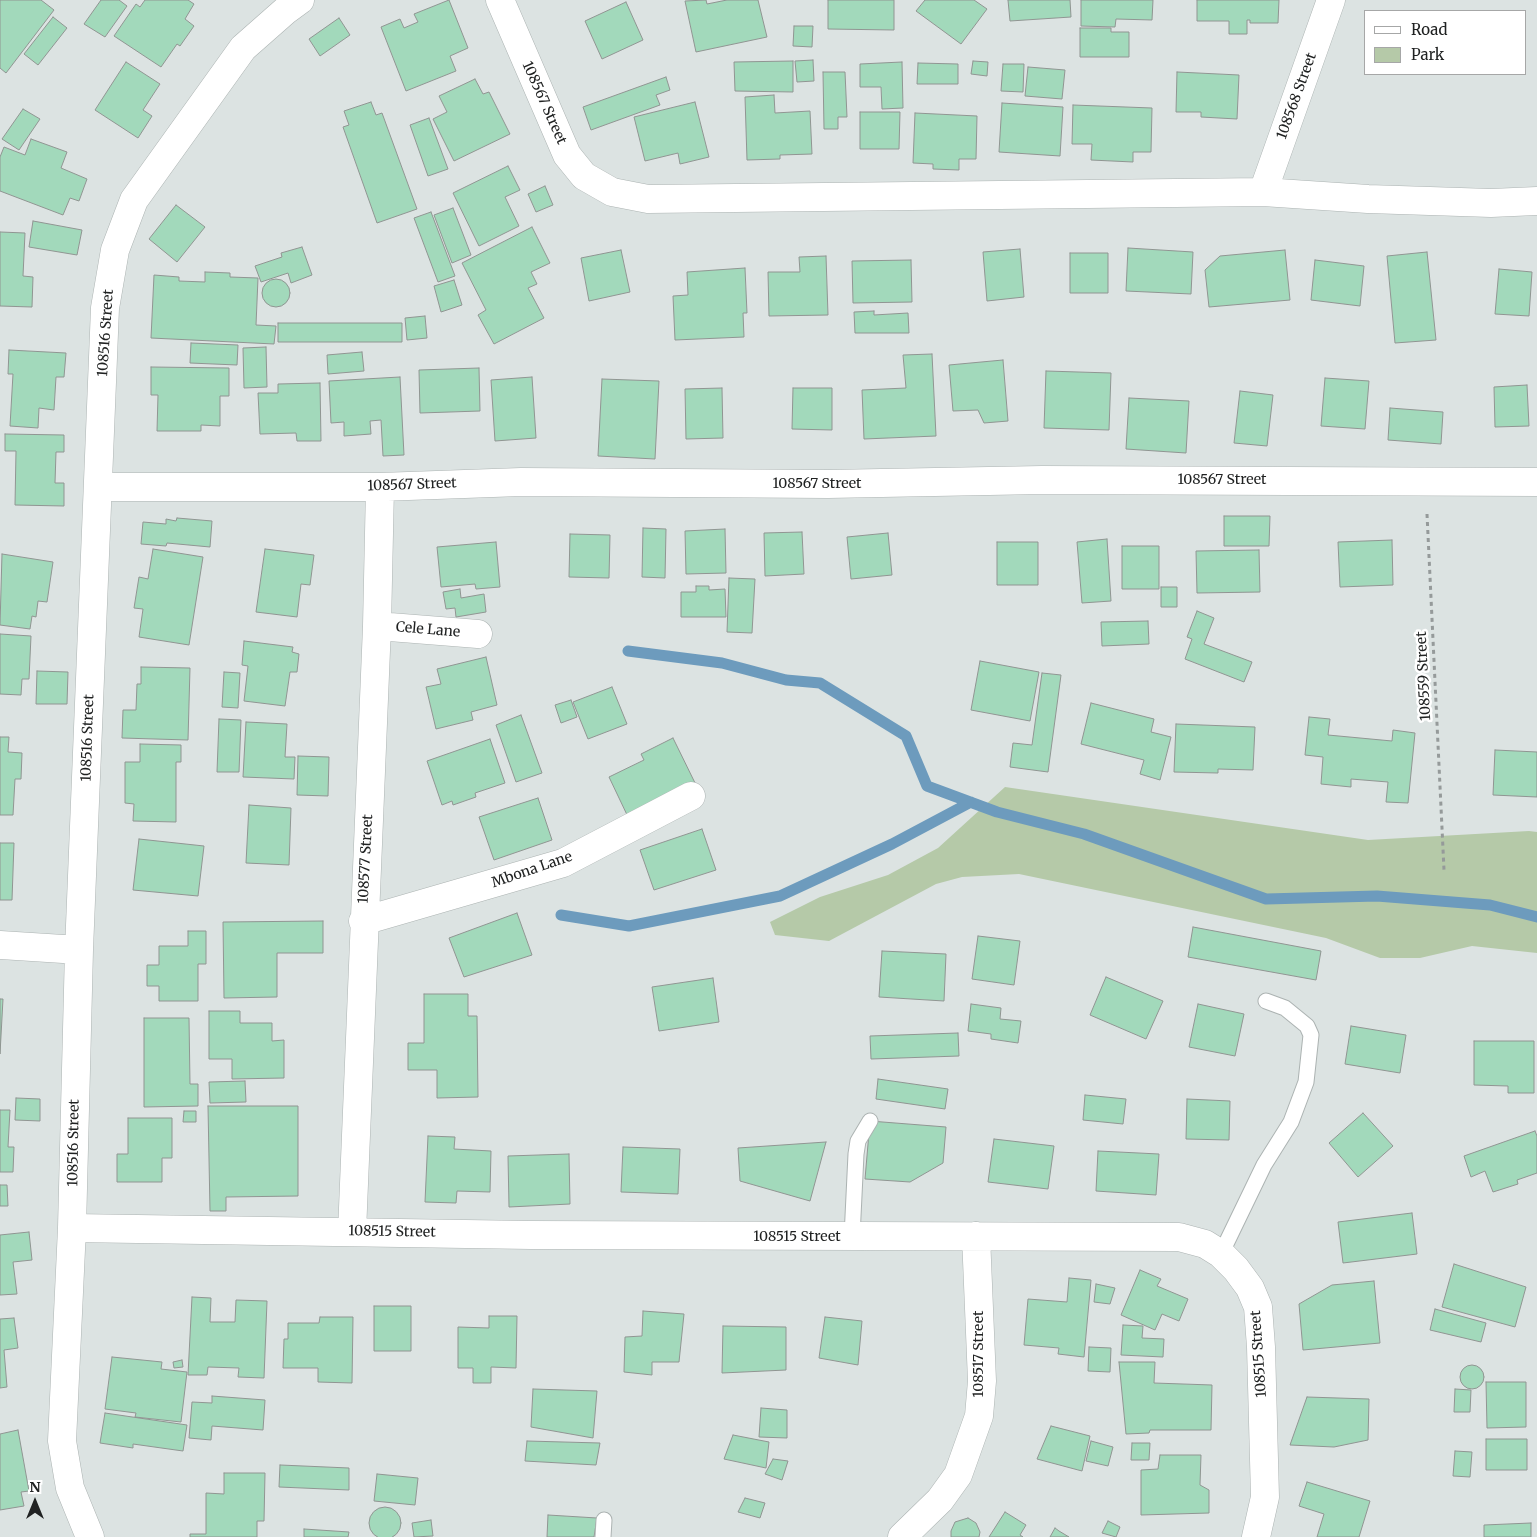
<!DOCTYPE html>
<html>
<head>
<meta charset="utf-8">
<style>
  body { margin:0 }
  #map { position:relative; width:1537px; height:1537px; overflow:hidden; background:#dce3e2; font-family:Merriweather,serif }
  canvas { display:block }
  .legend { position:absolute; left:1364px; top:10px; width:162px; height:65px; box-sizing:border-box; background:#fff; border:1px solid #a6a7a7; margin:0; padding:6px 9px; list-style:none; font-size:15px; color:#202222 }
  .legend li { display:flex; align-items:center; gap:10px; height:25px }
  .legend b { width:25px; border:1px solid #a6a7a7 }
  .north { position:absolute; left:10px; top:1477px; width:50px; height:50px; -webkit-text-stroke:4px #fff; paint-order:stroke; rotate:0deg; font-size:14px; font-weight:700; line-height:20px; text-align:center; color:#202222 }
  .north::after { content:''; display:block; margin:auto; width:18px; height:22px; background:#202222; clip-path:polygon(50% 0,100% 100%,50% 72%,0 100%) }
</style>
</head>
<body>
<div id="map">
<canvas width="1537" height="1537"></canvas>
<ul class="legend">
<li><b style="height:6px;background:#fff"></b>Road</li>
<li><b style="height:14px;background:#b5c9a8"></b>Park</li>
</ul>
<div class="north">N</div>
</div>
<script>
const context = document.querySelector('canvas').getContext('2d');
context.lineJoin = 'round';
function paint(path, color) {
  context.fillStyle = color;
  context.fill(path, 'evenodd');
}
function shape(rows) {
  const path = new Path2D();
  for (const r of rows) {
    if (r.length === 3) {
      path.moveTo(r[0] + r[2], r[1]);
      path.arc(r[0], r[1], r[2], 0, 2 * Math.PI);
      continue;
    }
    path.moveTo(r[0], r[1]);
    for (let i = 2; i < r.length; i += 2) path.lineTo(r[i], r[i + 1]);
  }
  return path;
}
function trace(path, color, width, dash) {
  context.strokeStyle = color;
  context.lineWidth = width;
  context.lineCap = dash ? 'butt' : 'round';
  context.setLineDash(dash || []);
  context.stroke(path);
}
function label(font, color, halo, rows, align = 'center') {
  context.font = font + ' Merriweather,serif';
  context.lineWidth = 5;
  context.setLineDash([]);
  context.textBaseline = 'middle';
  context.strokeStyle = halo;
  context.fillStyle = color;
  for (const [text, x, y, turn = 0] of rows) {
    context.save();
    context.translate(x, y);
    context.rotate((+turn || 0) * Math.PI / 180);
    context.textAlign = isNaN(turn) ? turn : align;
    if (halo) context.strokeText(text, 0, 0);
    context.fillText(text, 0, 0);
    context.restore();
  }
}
paint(shape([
  [1005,787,1368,840,1529,831,1537,832,1537,953,1472,946,1420,958,1380,958,1326,938,1019,874,962,877,936,884,829,941,775,935,770,922,820,897,888,875,938,848]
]), '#b5c9a8');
trace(shape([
  [628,651,722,663,786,680,820,683,906,736,927,786,997,812,1084,834,1266,899,1377,896,1490,905,1537,917],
  [561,915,629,926,780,896,892,844,971,802]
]), '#6d9bbd', 11);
const building = shape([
  [0,0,41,0,54,10,6,73,0,68,0,0],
  [101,0,119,0,127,6,105,37,84,24,101,0],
  [145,0,188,0,194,4,185,19,194,26,180,46,177,44,161,67,114,36,136,4,140,7,145,0],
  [449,0,468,48,450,56,456,71,406,91,381,27,400,19,404,28,418,22,414,14,449,0],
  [706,0,707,4,727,0,758,0,767,37,696,52,685,1,706,0],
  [828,0,894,0,894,30,828,29,828,0],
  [925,0,974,0,987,9,961,44,916,11,925,0],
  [1008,0,1070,0,1071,17,1010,21,1008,0],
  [1081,0,1153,0,1152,20,1116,19,1115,27,1081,26,1081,0],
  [1197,0,1279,0,1278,23,1250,23,1250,20,1247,20,1247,34,1229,34,1229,21,1197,21,1197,0],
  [626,2,643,40,602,59,585,21,626,2],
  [53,17,67,28,38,65,24,54,53,17],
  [339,18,350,35,320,56,309,39,339,18],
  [794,26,813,26,812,47,793,46,794,26],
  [1080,28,1111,28,1111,32,1129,32,1129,57,1080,57,1080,28],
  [813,60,814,81,797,82,795,61,813,60],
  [793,61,793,92,735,91,734,62,793,61],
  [973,61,988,62,987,76,971,74,973,61],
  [126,62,160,84,143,110,152,116,138,138,95,110,126,62],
  [902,62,903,108,882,109,881,87,860,87,860,64,902,62],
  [918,63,958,64,958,84,917,84,918,63],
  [1003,64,1024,64,1023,92,1001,91,1003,64],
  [1028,67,1065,70,1062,99,1025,96,1028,67],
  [823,72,845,72,847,117,838,117,838,129,824,129,823,72],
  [1177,72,1239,75,1237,119,1201,117,1201,112,1176,112,1177,72],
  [666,77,670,90,656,95,660,105,591,130,583,107,666,77],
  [475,79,483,94,489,92,510,134,454,161,433,119,447,112,439,96,475,79],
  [774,95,775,113,810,111,812,154,780,155,780,159,747,160,745,97,774,95],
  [371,102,376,115,382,113,417,209,377,223,343,127,349,125,344,111,371,102],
  [695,102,709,157,680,164,678,153,645,161,634,117,695,102],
  [1002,103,1063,107,1060,156,999,152,1002,103],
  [1073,105,1152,108,1151,152,1133,152,1133,162,1091,160,1092,144,1072,144,1073,105],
  [23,109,40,119,19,150,2,139,23,109],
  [860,112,900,112,899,149,860,149,860,112],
  [915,113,977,116,976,159,959,159,959,170,933,169,933,164,913,163,915,113],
  [429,118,448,169,428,176,410,125,429,118],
  [31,139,67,152,61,168,87,179,79,201,70,198,63,215,0,191,0,157,4,147,25,155,31,139],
  [508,166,520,190,505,197,519,226,479,246,453,193,508,166],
  [545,186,553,205,536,212,528,194,545,186],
  [176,205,205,227,177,262,149,239,176,205],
  [453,208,471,255,452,263,434,215,453,208],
  [431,212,455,276,438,282,414,218,431,212],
  [33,221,82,230,77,255,29,247,33,221],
  [532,227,550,263,531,272,537,284,528,288,544,318,494,344,478,315,486,310,462,263,532,227],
  [0,232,25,233,23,276,33,277,32,307,0,306,0,232],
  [302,247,312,275,291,283,288,273,261,282,255,266,282,257,281,253,302,247],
  [1128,248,1193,252,1191,294,1126,291,1128,248],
  [1020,249,1024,297,987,301,983,252,1020,249],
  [621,250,630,292,589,301,581,258,621,250],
  [1285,250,1290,300,1209,307,1205,270,1220,256,1285,250],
  [1427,252,1436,340,1395,343,1387,256,1427,252],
  [1070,253,1108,253,1108,293,1070,293,1070,253],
  [826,256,828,315,769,316,768,272,800,272,799,257,826,256],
  [911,260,912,302,853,303,852,261,911,260],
  [1315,260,1364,266,1360,306,1311,300,1315,260],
  [745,268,747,313,743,313,744,337,675,340,673,296,688,295,687,272,745,268],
  [1499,269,1532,272,1529,316,1495,314,1499,269],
  [205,272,230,273,230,277,258,278,256,325,276,326,274,344,151,338,154,275,179,277,179,281,205,282,205,272],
  [276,293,14],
  [454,280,462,305,441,312,434,286,454,280],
  [874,311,874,315,908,313,909,333,855,333,854,312,874,311],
  [425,316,427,338,407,340,405,318,425,316],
  [278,323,402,323,402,342,278,342,278,323],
  [191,343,238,345,237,365,190,363,191,343],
  [266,347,267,387,244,388,243,348,266,347],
  [9,350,66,353,64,377,56,377,54,410,39,408,38,428,10,426,13,374,8,374,9,350],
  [362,352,364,371,328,374,327,355,362,352],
  [932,354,936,436,864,439,862,390,906,388,903,355,932,354],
  [1003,360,1008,421,984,423,978,410,953,411,949,365,1003,360],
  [151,367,229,368,229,396,220,396,220,426,201,425,201,431,157,431,158,395,151,395,151,367],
  [479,368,480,411,420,413,419,370,479,368],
  [1046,371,1111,373,1109,430,1044,428,1046,371],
  [400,377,404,455,383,456,381,420,370,421,371,434,344,436,344,422,331,423,329,381,400,377],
  [532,377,536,438,495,441,491,380,532,377],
  [1325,378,1369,381,1365,429,1321,426,1325,378],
  [602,379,659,381,655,459,598,456,602,379],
  [320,383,321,441,297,441,296,433,260,434,258,393,278,393,278,384,320,383],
  [1527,385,1529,426,1495,427,1494,387,1527,385],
  [722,388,723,438,686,439,685,389,722,388],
  [793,388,832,388,832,430,792,429,793,388],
  [1240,391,1273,395,1267,446,1234,443,1240,391],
  [1129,398,1189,401,1186,453,1126,449,1129,398],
  [1390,408,1443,412,1441,444,1388,440,1390,408],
  [5,434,64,435,64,452,56,452,55,483,64,483,64,506,15,505,16,451,5,451,5,434],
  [1224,516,1270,516,1269,546,1224,546,1224,516],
  [177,518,212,521,210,547,167,543,166,546,141,544,143,522,166,524,166,519,176,521,177,518],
  [643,528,666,529,665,578,642,577,643,528],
  [725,529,726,573,686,574,685,531,725,529],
  [802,532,804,574,765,576,764,533,802,532],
  [888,533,892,575,851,579,847,537,888,533],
  [570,534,610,535,609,578,569,577,570,534],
  [1107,539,1111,601,1082,603,1077,542,1107,539],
  [1392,540,1393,585,1340,587,1338,542,1392,540],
  [496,542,500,587,476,589,475,584,441,587,437,547,496,542],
  [997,542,1038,542,1038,585,997,585,997,542],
  [1122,546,1159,546,1159,589,1122,589,1122,546],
  [153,549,203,557,189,645,139,637,143,609,134,608,139,577,148,579,153,549],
  [265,549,314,555,310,585,301,584,297,617,256,612,265,549],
  [1259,550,1260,592,1197,593,1196,551,1259,550],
  [2,554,53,562,47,602,38,601,36,617,32,616,30,629,0,625,2,554],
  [729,578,755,579,752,633,727,632,729,578],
  [696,586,709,586,709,590,725,589,726,617,681,617,681,592,696,592,696,586],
  [1161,587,1177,587,1177,607,1161,607,1161,587],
  [460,589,461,598,484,594,486,612,456,617,455,608,446,609,443,592,460,589],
  [1197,611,1214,618,1204,644,1252,662,1244,682,1185,659,1192,639,1187,637,1197,611],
  [1148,621,1149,644,1102,646,1101,622,1148,621],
  [0,634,31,636,29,679,22,679,21,695,0,694,0,634],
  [244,641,293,647,292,652,299,654,297,672,290,672,285,706,244,701,248,666,242,665,244,641],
  [486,657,497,705,471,712,473,720,436,729,426,687,441,684,437,669,486,657],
  [980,661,1039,672,1030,721,971,710,980,661],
  [141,667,190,668,188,740,122,738,123,710,136,710,137,684,141,684,141,667],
  [37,671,68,672,67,704,36,704,37,671],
  [224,672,240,673,238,708,222,707,224,672],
  [1042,673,1061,675,1048,772,1010,767,1013,743,1032,745,1042,673],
  [612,687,627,724,588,739,573,702,612,687],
  [571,700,577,717,561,723,555,705,571,700],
  [1091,703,1154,719,1151,732,1171,737,1160,780,1140,774,1144,760,1081,744,1091,703],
  [521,715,542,773,516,782,496,725,521,715],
  [1309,717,1330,719,1328,735,1392,741,1393,730,1415,733,1408,803,1386,802,1388,782,1351,779,1351,787,1321,784,1323,757,1305,755,1309,717],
  [219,719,241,720,239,772,217,772,219,719],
  [246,722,287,724,285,757,295,757,294,779,243,777,246,722],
  [1176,724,1255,727,1253,770,1218,769,1218,773,1174,772,1176,724],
  [0,737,9,737,8,752,22,753,21,779,15,779,13,815,0,815,0,737],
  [673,738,698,789,629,819,609,777,644,760,641,754,673,738],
  [490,739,505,783,475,793,476,797,453,805,452,801,442,805,427,761,490,739],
  [140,744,181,745,181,762,176,762,176,822,133,821,134,804,125,803,125,762,140,762,140,744],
  [1495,750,1537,752,1537,797,1493,795,1495,750],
  [298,756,329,757,328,796,297,795,298,756],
  [538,798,552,840,494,860,479,817,538,798],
  [249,805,291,808,289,865,246,863,249,805],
  [702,829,716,870,654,890,640,850,702,829],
  [139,839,204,846,198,896,133,890,139,839],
  [0,843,14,843,12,900,0,900,0,843],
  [517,913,532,955,464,977,449,938,517,913],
  [323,921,323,953,277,953,277,997,224,998,223,922,323,921],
  [1193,927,1321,951,1316,980,1188,957,1193,927],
  [188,931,206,931,206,964,198,964,198,1001,159,1001,159,986,147,986,147,965,159,965,159,946,188,946,188,931],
  [978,936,1020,941,1014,985,972,979,978,936],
  [882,951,946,954,944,1001,879,997,882,951],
  [1106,977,1163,1001,1146,1039,1090,1015,1106,977],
  [713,978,719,1022,659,1031,652,987,713,978],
  [424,994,468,994,468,1016,477,1016,478,1097,437,1098,437,1070,408,1070,408,1043,424,1043,424,994],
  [0,999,3,999,0,1054,0,999],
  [971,1004,1001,1008,1000,1019,1021,1021,1018,1043,991,1039,991,1034,968,1031,971,1004],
  [1198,1004,1244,1014,1235,1056,1189,1047,1198,1004],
  [209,1011,240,1011,240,1023,272,1023,272,1041,284,1040,284,1078,232,1079,232,1059,209,1059,209,1011],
  [144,1018,189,1018,190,1084,198,1084,198,1106,144,1107,144,1018],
  [1351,1026,1406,1035,1400,1073,1345,1064,1351,1026],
  [958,1033,959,1056,871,1059,870,1036,958,1033],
  [1474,1041,1534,1041,1534,1093,1508,1093,1508,1086,1474,1085,1474,1041],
  [878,1079,948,1089,945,1109,876,1099,878,1079],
  [245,1081,246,1102,210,1103,209,1082,245,1081],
  [1085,1095,1126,1099,1123,1124,1083,1120,1085,1095],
  [16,1098,40,1099,40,1121,15,1120,16,1098],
  [1187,1099,1230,1101,1229,1140,1186,1139,1187,1099],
  [208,1106,298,1106,298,1196,226,1197,226,1211,210,1211,208,1106],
  [0,1110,10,1110,8,1147,14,1147,13,1172,0,1172,0,1110],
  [184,1111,196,1111,196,1122,183,1122,184,1111],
  [1363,1113,1393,1146,1358,1177,1329,1143,1363,1113],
  [128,1118,172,1118,172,1158,162,1158,162,1182,117,1182,117,1154,128,1154,128,1118],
  [870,1121,946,1127,943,1163,910,1182,865,1179,870,1121],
  [1535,1131,1537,1136,1537,1173,1517,1180,1518,1184,1493,1192,1485,1171,1471,1177,1464,1156,1535,1131],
  [428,1136,455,1137,454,1149,491,1151,490,1192,457,1191,456,1203,425,1202,428,1136],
  [994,1139,1054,1146,1048,1189,988,1182,994,1139],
  [826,1142,810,1201,740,1181,738,1148,826,1142],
  [623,1147,680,1149,678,1194,621,1192,623,1147],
  [1098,1151,1159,1154,1156,1195,1096,1191,1098,1151],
  [569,1154,570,1204,509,1207,508,1156,569,1154],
  [0,1185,7,1185,8,1206,0,1206,0,1185],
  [1412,1213,1417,1254,1343,1263,1338,1222,1412,1213],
  [29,1232,32,1260,13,1262,17,1294,0,1295,0,1235,29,1232],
  [1454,1264,1526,1287,1515,1327,1442,1307,1454,1264],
  [1140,1270,1161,1279,1157,1286,1188,1299,1179,1321,1162,1314,1155,1330,1121,1315,1140,1270],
  [1069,1278,1091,1280,1084,1357,1058,1354,1059,1348,1024,1345,1028,1299,1067,1302,1069,1278],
  [1374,1281,1380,1343,1303,1350,1299,1304,1332,1285,1374,1281],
  [1096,1284,1115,1288,1110,1304,1094,1302,1096,1284],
  [192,1297,211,1298,210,1322,235,1322,236,1300,267,1301,264,1378,238,1377,239,1368,208,1367,207,1375,188,1375,192,1297],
  [374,1306,411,1306,411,1351,374,1351,374,1306],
  [1435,1309,1486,1323,1481,1342,1430,1330,1435,1309],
  [643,1311,684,1314,679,1362,652,1362,652,1375,624,1372,625,1337,642,1336,643,1311],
  [489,1316,517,1316,516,1368,491,1367,491,1383,473,1383,473,1368,458,1368,458,1327,489,1328,489,1316],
  [320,1317,353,1317,352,1383,318,1382,318,1368,283,1368,284,1339,288,1339,288,1323,319,1323,320,1317],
  [825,1317,862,1321,858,1365,819,1358,825,1317],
  [14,1318,18,1348,4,1350,7,1387,0,1388,0,1319,14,1318],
  [1123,1325,1143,1326,1142,1338,1164,1339,1163,1357,1121,1355,1123,1325],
  [723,1326,786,1327,786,1370,722,1373,723,1326],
  [1089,1347,1111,1348,1110,1372,1088,1371,1089,1347],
  [112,1357,162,1362,161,1369,187,1372,181,1422,135,1417,136,1413,105,1409,112,1357],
  [182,1360,183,1367,174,1368,173,1362,182,1360],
  [1119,1362,1155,1362,1154,1383,1212,1385,1211,1430,1150,1430,1149,1433,1126,1434,1119,1362],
  [1472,1377,12],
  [1486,1382,1526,1382,1526,1427,1487,1428,1486,1382],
  [533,1389,597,1391,593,1438,531,1427,533,1389],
  [1455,1389,1471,1390,1470,1412,1454,1412,1455,1389],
  [212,1396,265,1400,263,1430,212,1426,211,1440,189,1438,192,1402,212,1403,212,1396],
  [1307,1397,1369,1399,1368,1440,1334,1447,1290,1445,1307,1397],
  [761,1408,787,1410,787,1438,759,1437,761,1408],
  [105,1413,187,1425,183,1451,133,1444,133,1448,100,1443,105,1413],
  [1051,1426,1090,1436,1082,1471,1037,1459,1051,1426],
  [18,1430,29,1491,21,1492,24,1506,0,1510,0,1434,18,1430],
  [733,1435,769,1442,766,1468,724,1459,733,1435],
  [1486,1439,1527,1439,1527,1470,1486,1470,1486,1439],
  [527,1441,600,1443,596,1465,525,1461,527,1441],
  [1091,1441,1113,1447,1108,1466,1086,1461,1091,1441],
  [1132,1443,1150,1443,1149,1460,1131,1460,1132,1443],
  [1455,1451,1472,1452,1470,1477,1453,1476,1455,1451],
  [1160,1455,1201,1455,1200,1485,1209,1490,1209,1513,1141,1515,1141,1470,1158,1469,1160,1455],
  [773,1459,788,1461,782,1480,765,1474,773,1459],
  [280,1465,349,1468,349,1490,279,1487,280,1465],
  [224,1473,265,1473,264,1521,257,1521,257,1537,190,1537,190,1534,206,1534,206,1493,224,1494,224,1473],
  [377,1474,418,1478,415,1505,374,1501,377,1474],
  [1307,1482,1370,1501,1359,1537,1317,1537,1324,1514,1299,1506,1307,1482],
  [745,1498,765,1503,760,1518,738,1512,745,1498],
  [385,1523,16],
  [1005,1512,1026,1525,1020,1535,1023,1537,989,1537,1005,1512],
  [548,1515,597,1518,594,1537,547,1537,548,1515],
  [968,1518,976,1523,980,1532,979,1537,951,1537,951,1531,955,1522,968,1518],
  [431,1520,433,1536,414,1537,412,1523,431,1520],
  [1108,1521,1120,1527,1116,1537,1102,1533,1108,1521],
  [1531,1523,1531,1537,1484,1537,1484,1525,1531,1523],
  [1055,1528,1059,1531,1069,1537,1050,1537,1055,1528],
  [304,1529,349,1532,348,1537,304,1537,304,1529]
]);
paint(building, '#a2d9bb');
trace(building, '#909592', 1);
const lane = shape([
  [852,1237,856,1154,858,1141,870,1121],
  [1221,1254,1264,1165,1291,1122,1306,1082,1311,1035,1307,1026,1285,1008,1266,1001],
  [603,1537,604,1520]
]);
const street = shape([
  [500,0,567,155,584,176,612,192,648,199,1263,192,1368,199,1491,203,1537,201],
  [1263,192,1331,0],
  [98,487,380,487,521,482,828,484,1042,480,1537,482],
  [377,626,478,634],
  [363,921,563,863,691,796],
  [0,945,79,950],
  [72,1228,531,1235,1179,1237,1205,1244,1221,1254,1236,1269,1250,1288,1258,1307,1261,1347,1265,1497,1256,1537],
  [352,1232,377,626,380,487],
  [90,1537,70,1488,62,1441,72,1228,79,950,105,308,115,250,134,200,243,48,285,11,300,0],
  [902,1537,940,1500,958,1475,979,1416,982,1381,976,1236]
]);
trace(lane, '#acb3b2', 17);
trace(street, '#acb3b2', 29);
trace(shape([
  [1427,514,1444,870]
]), '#959a9a', 3, [4, 4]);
trace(lane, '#fff', 15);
trace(street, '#fff', 28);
label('14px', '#202222', '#fff', [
  ["108568 Street",1297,96,-70],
  ["108567 Street",544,103,66],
  ["108516 Street",106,333,-86],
  ["108567 Street",1222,480],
  ["108567 Street",817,484],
  ["108567 Street",412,485,-2],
  ["Cele Lane",428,630,5],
  ["108559 Street",1424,676,-93],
  ["108516 Street",88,738,-88],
  ["108577 Street",366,859,-87],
  ["Mbona Lane",532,870,-19],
  ["108516 Street",74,1143,-89],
  ["108515 Street",392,1232,1],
  ["108515 Street",797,1237],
  ["108517 Street",979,1354,-90],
  ["108515 Street",1259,1354,-94]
]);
</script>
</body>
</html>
